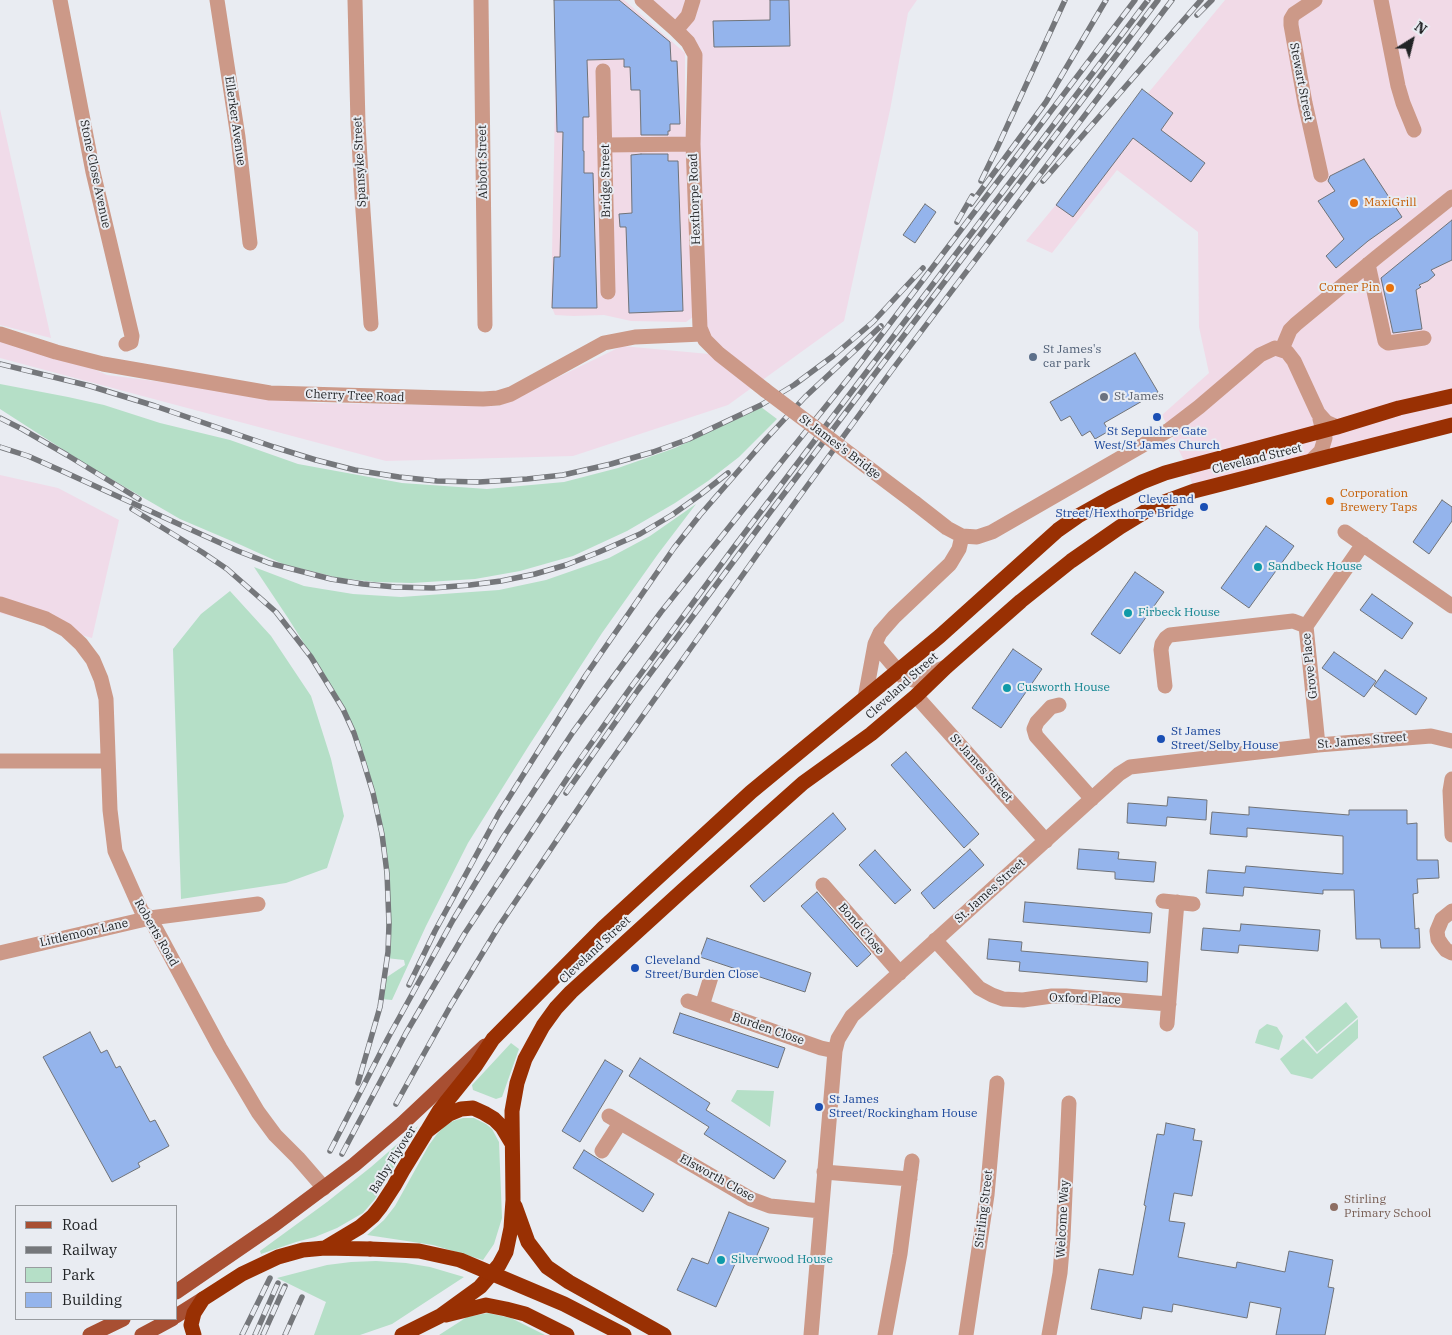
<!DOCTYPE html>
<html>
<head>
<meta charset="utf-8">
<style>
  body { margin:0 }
  #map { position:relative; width:1452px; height:1335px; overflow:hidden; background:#e9ecf2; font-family:"IBM Plex Serif",serif }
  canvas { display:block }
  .legend { position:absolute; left:15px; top:1205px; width:162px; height:115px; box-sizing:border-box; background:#e9ecf2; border:1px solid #999ca0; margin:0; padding:6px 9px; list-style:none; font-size:15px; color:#222426 }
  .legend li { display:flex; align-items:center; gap:10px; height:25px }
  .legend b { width:25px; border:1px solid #999ca0 }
  .north { position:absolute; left:1387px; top:15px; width:50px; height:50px; -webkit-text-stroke:4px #e9ecf2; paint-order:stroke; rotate:36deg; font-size:14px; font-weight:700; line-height:20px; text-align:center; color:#222426 }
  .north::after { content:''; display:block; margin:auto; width:18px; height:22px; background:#222426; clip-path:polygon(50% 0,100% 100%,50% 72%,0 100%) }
</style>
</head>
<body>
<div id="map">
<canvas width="1452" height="1335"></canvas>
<ul class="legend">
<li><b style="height:6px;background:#a84f32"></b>Road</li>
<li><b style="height:6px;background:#75777b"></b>Railway</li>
<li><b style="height:14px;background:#b5dfc7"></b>Park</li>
<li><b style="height:14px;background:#94b4ec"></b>Building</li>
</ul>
<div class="north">N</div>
</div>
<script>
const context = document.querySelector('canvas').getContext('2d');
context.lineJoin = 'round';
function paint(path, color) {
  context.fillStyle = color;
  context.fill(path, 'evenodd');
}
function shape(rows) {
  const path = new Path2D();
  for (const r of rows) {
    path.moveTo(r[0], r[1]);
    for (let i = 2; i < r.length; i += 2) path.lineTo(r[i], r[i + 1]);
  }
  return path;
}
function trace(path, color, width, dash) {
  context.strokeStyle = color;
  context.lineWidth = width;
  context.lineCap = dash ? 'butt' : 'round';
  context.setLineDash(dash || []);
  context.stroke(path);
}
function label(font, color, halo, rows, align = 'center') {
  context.font = font + ' "IBM Plex Serif",serif';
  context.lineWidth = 4;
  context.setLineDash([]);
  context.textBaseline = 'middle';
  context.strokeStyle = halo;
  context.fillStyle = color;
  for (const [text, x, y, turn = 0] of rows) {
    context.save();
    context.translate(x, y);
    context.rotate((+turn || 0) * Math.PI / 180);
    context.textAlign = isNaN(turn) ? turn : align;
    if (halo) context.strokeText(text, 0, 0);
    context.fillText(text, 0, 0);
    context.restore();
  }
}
paint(shape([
  [554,0,624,0,685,53,685,113,693,317,686,322,631,321,604,315,573,316,555,315,551,305,555,105],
  [1225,0,1452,0,1452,425,1194,491,1187,467,1162,415,1209,373,1199,327,1198,232,1117,170,1052,253,1026,241]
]), '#f1dae7');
paint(shape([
  [638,0,917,0,908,13,890,110,844,321,728,405,573,456,386,461,0,358,0,336,69,358,107,375,250,393,315,403,499,406,622,346,709,354,705,340,695,55],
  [0,109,51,338,0,325],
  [0,475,58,488,119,520,92,638,0,613]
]), '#f0dbe9');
paint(shape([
  [0,384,68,397,104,405,160,423,230,440,298,464,402,483,487,489,564,482,618,468,675,448,761,407,777,419,739,457,708,481,675,503,627,531,573,556,520,571,475,579,412,583,375,582,339,578,283,564,241,545,180,519,87,465,0,409],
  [696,504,658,554,602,633,528,747,468,843,426,926,392,1000,381,999,384,979,405,965,404,960,386,958,387,892,380,837,370,779,352,731,334,691,288,618,254,567,304,586,353,594,401,597,499,590,546,580,609,558,650,536],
  [230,591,271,636,311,696,331,759,344,816,327,868,286,883,181,899,173,649,201,614],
  [1346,1002,1358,1017,1317,1052,1305,1037],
  [1358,1019,1358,1038,1312,1079,1291,1074,1280,1059,1303,1039,1317,1054],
  [1267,1024,1277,1027,1283,1036,1279,1050,1255,1043,1259,1030],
  [511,1043,519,1049,502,1097,496,1099,473,1090,472,1085],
  [737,1090,774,1091,770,1127,731,1101],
  [463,1118,474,1118,486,1124,492,1129,499,1142,502,1218,494,1244,483,1260,433,1245,367,1235,384,1220,395,1206,429,1145,437,1134,445,1126,453,1121],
  [418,1126,375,1199,363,1213,337,1228,315,1237,296,1242,261,1254,260,1251,327,1202,371,1167],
  [376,1261,406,1263,430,1267,464,1277,392,1324,360,1335,314,1335,326,1302,277,1278,327,1265,351,1262],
  [488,1313,511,1318,545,1335,439,1335,467,1317]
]), '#b5dfc7');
const building = shape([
  [554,0,619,0,670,42,671,61,677,61,680,124,670,124,670,131,668,131,668,135,641,135,640,90,631,90,630,67,624,67,624,59,587,60,589,117,583,117,583,151,584,151,584,173,593,173,597,308,552,308,554,257,560,257,563,132,557,132,554,0],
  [770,0,789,0,790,46,714,47,713,21,770,20,770,0],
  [1142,89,1173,113,1161,130,1205,163,1191,182,1133,138,1073,217,1056,205,1142,89],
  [641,154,668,154,668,161,678,161,683,311,629,313,626,227,620,227,619,214,632,213,631,155,641,154],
  [1364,159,1402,217,1368,241,1336,268,1326,256,1344,239,1318,201,1335,191,1328,181,1330,176,1364,159],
  [925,204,936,212,915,243,903,235,925,204],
  [1452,220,1452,260,1431,270,1435,275,1428,281,1419,285,1421,287,1416,290,1422,329,1393,333,1381,278,1452,220],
  [1135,353,1158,392,1104,423,1109,431,1095,439,1090,431,1082,436,1070,416,1061,421,1050,402,1135,353],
  [1442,500,1452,507,1452,521,1429,554,1413,542,1442,500],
  [1266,526,1294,546,1249,608,1221,588,1266,526],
  [1135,572,1164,592,1120,654,1091,634,1135,572],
  [1372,594,1413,623,1402,639,1360,610,1372,594],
  [1013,649,1042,669,1001,728,972,708,1013,649],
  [1334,652,1376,681,1364,697,1322,668,1334,652],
  [1385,670,1427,698,1416,715,1374,686,1385,670],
  [906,752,979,834,964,848,891,765,906,752],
  [1168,797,1207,800,1206,820,1167,817,1166,826,1127,823,1128,803,1167,806,1168,797],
  [1249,807,1349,815,1349,810,1407,810,1407,824,1417,823,1417,860,1438,860,1439,878,1417,879,1418,893,1413,894,1415,929,1419,928,1420,948,1381,948,1380,939,1356,939,1354,890,1323,890,1323,894,1244,887,1243,896,1206,893,1208,870,1245,873,1246,866,1343,874,1343,836,1247,828,1247,837,1210,834,1212,812,1249,815,1249,807],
  [833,813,846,829,764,902,750,886,833,813],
  [970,849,984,865,934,909,921,893,970,849],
  [1079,849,1119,852,1118,859,1156,862,1154,882,1115,879,1115,872,1077,869,1079,849],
  [875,850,911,890,895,904,859,865,875,850],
  [817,892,871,954,857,967,801,906,817,892],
  [1025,902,1152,913,1150,933,1023,922,1025,902],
  [1241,924,1320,930,1318,951,1239,945,1238,953,1201,950,1203,928,1240,931,1241,924],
  [707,938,811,973,805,992,700,957,707,938],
  [989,939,1022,942,1021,951,1148,962,1147,982,1019,971,1020,962,987,959,989,939],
  [680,1013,785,1048,778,1068,673,1033,680,1013],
  [90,1032,101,1053,107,1050,116,1068,120,1066,150,1122,155,1120,169,1146,138,1163,140,1167,112,1182,43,1057,90,1032],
  [640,1058,710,1103,706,1110,786,1161,774,1179,704,1134,709,1127,629,1076,640,1058],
  [605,1060,623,1071,580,1142,562,1131,605,1060],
  [1166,1123,1195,1129,1193,1140,1202,1141,1192,1196,1174,1193,1169,1221,1185,1223,1178,1257,1236,1268,1237,1262,1285,1272,1289,1251,1333,1260,1328,1287,1334,1288,1325,1335,1276,1335,1281,1308,1250,1302,1247,1318,1173,1304,1172,1312,1143,1307,1141,1319,1091,1309,1099,1269,1133,1275,1146,1206,1144,1205,1157,1134,1164,1135,1166,1123],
  [584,1150,654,1194,643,1212,573,1168,584,1150],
  [729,1212,769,1228,754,1262,739,1255,716,1307,677,1290,692,1258,708,1264,729,1212]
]);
paint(building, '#94b4ec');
trace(building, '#707378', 1);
trace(shape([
  [60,0,93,172,132,336,131,342,126,344],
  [217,0,238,137,250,243],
  [355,0,358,124,363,211,371,324],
  [481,0,485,325],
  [642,0,676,30,688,42,695,55,693,144,700,328,705,340,719,354,765,390],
  [1315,0,1294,14,1291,19,1291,25,1305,103,1321,175],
  [1381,0,1398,86,1403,103,1414,130],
  [676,30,688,16,693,0],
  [603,71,608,292],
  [605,145,693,144],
  [1368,264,1385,341,1388,343,1424,338],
  [0,334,56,352,103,364,270,393,483,399,498,398,511,394,604,343,635,337,702,334],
  [1282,349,1290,330,1296,324,1377,257,1452,197],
  [1312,460,1321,451,1325,438,1320,419],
  [915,503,947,528,962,536,977,537,992,532,1169,430,1199,407,1260,355,1275,348,1287,352,1294,361,1318,413,1326,422,1337,427],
  [1345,532,1452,606],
  [0,604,46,619,66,630,81,644,93,660,101,679,106,699,110,810,115,851,142,912,150,918,220,1048,258,1112,275,1135,298,1158,324,1188],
  [946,667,913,680,904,678,875,644,880,633,894,617,950,564,959,549,962,536],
  [1165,686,1161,650,1162,644,1166,638,1170,635,1293,621,1306,626],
  [916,696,1046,841],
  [865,698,875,644],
  [1059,705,1051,707,1037,722,1034,729,1036,736,1092,799],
  [1318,745,1306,626,1363,544],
  [0,761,108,761],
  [1452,779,1450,791,1452,835],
  [823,885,900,973],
  [1163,901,1193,904],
  [1452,911,1442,919,1437,931,1438,939,1442,945,1446,950,1452,953],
  [935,940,979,988,992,995,1003,999,1023,1000,1052,996,1066,996,1169,1004],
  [0,953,150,918,258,904],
  [688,1001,821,1048,835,1051],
  [702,1006,711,977],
  [1167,1024,1177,902],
  [609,1116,751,1199,770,1206,821,1211],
  [602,1151,620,1123],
  [824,1172,910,1179],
  [811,1335,835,1051,838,1039,852,1016,1119,774,1130,767,1318,745,1431,736,1452,741],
  [885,1335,900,1254,912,1161],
  [966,1335,987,1195,997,1083],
  [1049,1335,1060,1273,1063,1238,1069,1103]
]), '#c98', 15);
trace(shape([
  [176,1292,275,1224,354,1165,402,1124,485,1046],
  [176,1316,203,1299],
  [90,1335,123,1319],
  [142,1335,172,1319]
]), '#a84f32', 15);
trace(shape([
  [427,1131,439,1111,476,1065,493,1039,603,928,751,792,940,636,1058,530,1078,516,1110,498,1142,482,1165,473,1187,467,1337,427,1399,408,1452,396],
  [515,1206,528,1242,547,1267,569,1282,664,1335],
  [325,1248,360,1227,373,1216,381,1206,394,1186,403,1170,427,1131,449,1114,461,1109,473,1108,484,1113,494,1119,502,1127,511,1142],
  [446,1315,486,1305,506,1309,525,1314,567,1335],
  [194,1335,191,1325,194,1313,203,1299,242,1274,278,1257,303,1250,325,1248,370,1249],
  [402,1335,440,1316,480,1287,499,1265,506,1252,511,1228,513,1200,512,1111,517,1083,525,1059,543,1026,556,1008,571,992,683,890,803,783,871,734,916,696,946,667,1021,601,1071,561,1120,527,1156,505,1194,491,1452,425]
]), '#993003', 15);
const rail = shape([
  [1197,15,1212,0],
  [981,181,998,146,1065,0],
  [1043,181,1201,0],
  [971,204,1046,102,1106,0],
  [957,222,972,196],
  [0,364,90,386,155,406,274,447,316,460,355,470,399,477,437,481,479,482,527,479,563,475,611,464,653,452,689,439,761,405,794,385,833,356,873,322,923,268],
  [0,418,22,429,67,455,139,499],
  [0,447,28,456,62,471,238,551,269,563,331,579,363,584,395,587,433,588,470,585,501,581,535,574,566,565,599,552,640,534,672,515,700,495,728,473],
  [132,509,202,552,227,569,276,612,311,657,343,709,354,733,362,757,373,793,382,834,387,873,389,924,388,952,380,1007,358,1083],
  [566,793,638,690,771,511,1158,0],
  [409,985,435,931,498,815,586,675,674,548,700,515,767,438,805,397,881,326],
  [396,1104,451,1005,499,926,600,776,769,538,892,370,1172,0],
  [330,1151,388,1038,453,920,504,836,573,732,661,612,851,375,1135,0],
  [342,1154,406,1033,465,933,576,765,631,687,734,547,1148,0],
  [242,1335,270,1278],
  [255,1335,278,1283],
  [263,1335,285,1286],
  [285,1335,302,1297]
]);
trace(rail, '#75777b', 5.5);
trace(rail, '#e9ecf2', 4, [11]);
trace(shape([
  [765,390,915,503]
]), '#c98', 15);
trace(shape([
  [370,1249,419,1251,460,1260,564,1304,624,1335]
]), '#993003', 15);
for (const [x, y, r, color] of [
  [1354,203,5,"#e8710a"],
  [1390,288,5,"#e8710a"],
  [1033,357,5,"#5c6f8a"],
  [1104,397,5,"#6b7280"],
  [1157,417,5,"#1a4fb4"],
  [1330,501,5,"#e8710a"],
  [1204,507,5,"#1a4fb4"],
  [1258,567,5,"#0f9aa8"],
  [1128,613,5,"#0f9aa8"],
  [1007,688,5,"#0f9aa8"],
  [1161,739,5,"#1a4fb4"],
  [635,968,5,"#1a4fb4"],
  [819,1107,5,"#1a4fb4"],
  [1334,1207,5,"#8d6e63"],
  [721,1260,5,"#0f9aa8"]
]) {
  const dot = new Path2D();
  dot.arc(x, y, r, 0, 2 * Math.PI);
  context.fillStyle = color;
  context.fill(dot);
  trace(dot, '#e9ecf2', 2);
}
label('12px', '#222426', '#e9ecf2', [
  ["Stewart Street",1301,82,79],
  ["Ellerker Avenue",235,121,82],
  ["Spansyke Street",360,162,-93],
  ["Abbott Street",483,162,-91],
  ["Stone Close Avenue",95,174,78],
  ["Bridge Street",606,181,-91],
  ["Hexthorpe Road",695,199,-92],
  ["Cherry Tree Road",355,396,2],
  ["St James's Bridge",840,447,37],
  ["Cleveland Street",1257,459,-14],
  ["Grove Place",1310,666,-96],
  ["Cleveland Street",902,686,-42],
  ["St. James Street",1362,741,-5],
  ["St James Street",981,768,48],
  ["St. James Street",990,891,-42],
  ["Bond Close",861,929,49],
  ["Littlemoor Lane",84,933,-13],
  ["Roberts Road",156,933,60],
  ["Cleveland Street",595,950,-43],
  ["Oxford Place",1085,999,2],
  ["Burden Close",768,1029,19],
  ["Balby Flyover",393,1160,-58],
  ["Elsworth Close",717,1178,29],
  ["Stirling Street",984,1209,-83],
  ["Welcome Way",1063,1219,-87]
]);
label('12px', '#c56008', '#e9ecf2', [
  ["MaxiGrill",1364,203],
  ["Corner Pin",1380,288,"right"],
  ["Corporation",1340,494],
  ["Brewery Taps",1340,508]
], 'left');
label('12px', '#4e5e75', '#e9ecf2', [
  ["St James's",1043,350],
  ["car park",1043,364]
], 'left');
label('12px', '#5b616d', '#e9ecf2', [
  ["St James",1114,397]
], 'left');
label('12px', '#164399', '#e9ecf2', [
  ["St Sepulchre Gate",1157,432,"center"],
  ["West/St James Church",1157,446,"center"],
  ["Cleveland",1194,500,"right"],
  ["Street/Hexthorpe Bridge",1194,514,"right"],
  ["St James",1171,732],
  ["Street/Selby House",1171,746],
  ["Cleveland",645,961],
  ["Street/Burden Close",645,975],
  ["St James",829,1100],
  ["Street/Rockingham House",829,1114]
], 'left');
label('12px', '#0d838f', '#e9ecf2', [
  ["Sandbeck House",1268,567],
  ["Firbeck House",1138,613],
  ["Cusworth House",1017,688],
  ["Silverwood House",731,1260]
], 'left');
label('12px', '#785e54', '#e9ecf2', [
  ["Stirling",1344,1200],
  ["Primary School",1344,1214]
], 'left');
</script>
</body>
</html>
